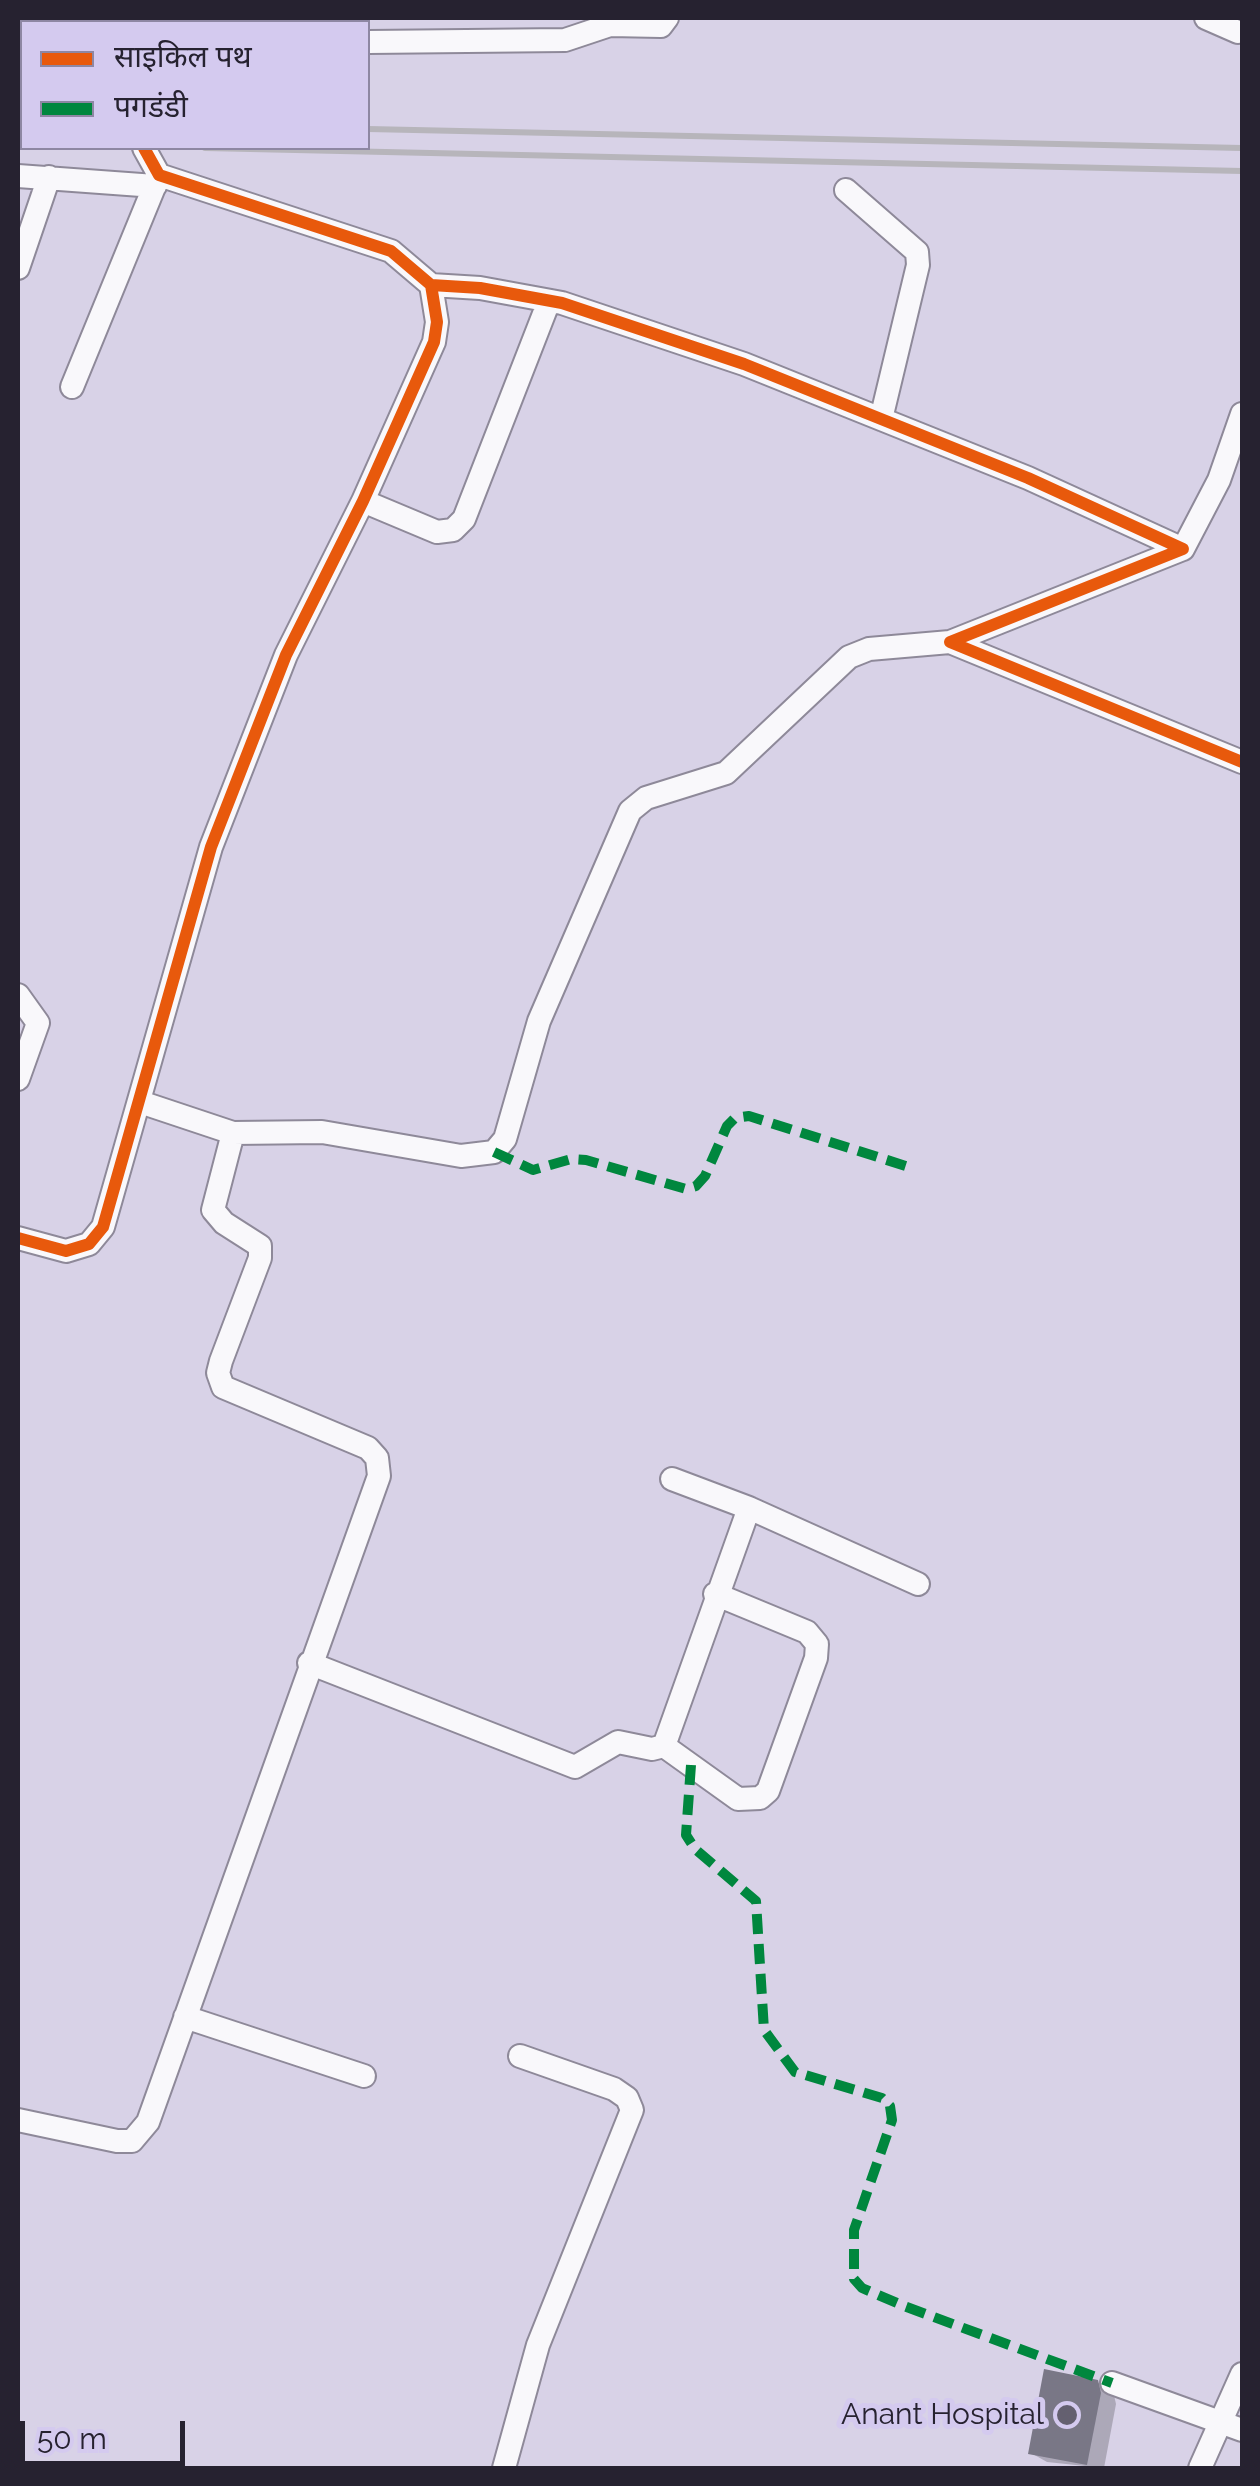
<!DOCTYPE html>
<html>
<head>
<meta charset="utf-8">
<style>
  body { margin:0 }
  #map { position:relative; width:1260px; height:2486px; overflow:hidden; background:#d8d2e7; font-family:Raleway,"Noto Sans Devanagari",sans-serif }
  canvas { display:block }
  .frame { position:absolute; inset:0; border:20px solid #262230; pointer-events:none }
  .legend { position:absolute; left:20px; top:20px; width:350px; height:130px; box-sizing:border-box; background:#d4caef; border:2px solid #8e87a3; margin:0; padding:12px 18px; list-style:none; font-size:30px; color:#262230 }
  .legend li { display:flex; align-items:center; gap:20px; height:50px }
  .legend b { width:50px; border:2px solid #8e87a3 }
  .scale { position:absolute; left:20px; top:2421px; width:165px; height:45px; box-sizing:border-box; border:5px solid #262230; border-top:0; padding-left:12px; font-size:30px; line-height:35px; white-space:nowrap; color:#262230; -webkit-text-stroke:8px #d4caef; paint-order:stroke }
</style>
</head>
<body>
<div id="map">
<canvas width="1260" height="2486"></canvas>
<div class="frame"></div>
<ul class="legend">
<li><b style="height:12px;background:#e8590c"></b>साइकिल पथ</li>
<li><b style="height:12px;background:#00873e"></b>पगडंडी</li>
</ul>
<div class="scale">50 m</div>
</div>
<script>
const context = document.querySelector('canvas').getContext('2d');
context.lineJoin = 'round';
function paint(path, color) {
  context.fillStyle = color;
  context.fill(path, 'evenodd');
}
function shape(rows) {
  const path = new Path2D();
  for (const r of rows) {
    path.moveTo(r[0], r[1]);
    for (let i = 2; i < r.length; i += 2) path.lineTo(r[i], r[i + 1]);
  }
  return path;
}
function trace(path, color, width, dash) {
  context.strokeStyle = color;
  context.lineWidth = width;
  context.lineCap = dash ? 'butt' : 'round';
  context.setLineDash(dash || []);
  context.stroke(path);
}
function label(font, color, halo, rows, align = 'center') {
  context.font = font + ' Raleway,sans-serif';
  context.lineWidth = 10;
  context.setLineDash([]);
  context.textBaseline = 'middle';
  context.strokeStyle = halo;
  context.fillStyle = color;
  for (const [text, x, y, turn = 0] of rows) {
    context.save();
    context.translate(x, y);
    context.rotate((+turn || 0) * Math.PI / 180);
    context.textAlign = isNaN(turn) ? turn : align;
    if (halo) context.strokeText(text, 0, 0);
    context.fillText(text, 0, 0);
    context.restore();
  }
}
paint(shape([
  [1097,2382,1113,2391,1116,2404,1104,2468,1047,2462,1031,2453]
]), '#0003');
paint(shape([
  [1044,2369,1098,2380,1101,2393,1087,2465,1028,2454]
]), '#797786');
const minor = shape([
  [36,18,58,22],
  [1206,18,1238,32],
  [103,22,105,18],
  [368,42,565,40,610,25,661,26,667,18],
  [18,176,155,186],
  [846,190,917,252,918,265,881,419],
  [18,268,49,177],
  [431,285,480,288,562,303,744,364,1028,478,1183,549,950,642,1242,762],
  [72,387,159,175],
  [363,501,437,532,453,530,464,519,549,301],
  [1183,549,1219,480,1242,414],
  [18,995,38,1023,18,1079],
  [140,1102,233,1133,322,1132,461,1156,494,1152,505,1139,539,1021,630,811,646,798,726,773,849,657,869,649,950,642],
  [18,1238,66,1251,89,1244,103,1227,211,847,286,655,363,501,434,342,437,322,431,285,391,251,159,175,144,148],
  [672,1479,749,1508,918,1584],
  [309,1663,575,1767,618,1742,652,1749,664,1746,749,1508],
  [664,1746,738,1799,760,1798,768,1791,816,1658,817,1644,807,1632,715,1594],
  [185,2017,364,2076],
  [18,2120,117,2141,132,2141,148,2122,379,1476,377,1458,368,1448,223,1387,218,1373,221,1361,260,1258,260,1246,224,1223,213,1210,233,1133],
  [1112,2383,1242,2430],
  [504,2468,538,2345,632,2110,627,2098,614,2089,520,2056],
  [1200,2468,1242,2374]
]);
trace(minor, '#8e8999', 26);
trace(minor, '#f9f8fb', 22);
trace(shape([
  [18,122,22,122],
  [368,129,1242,148],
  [18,144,22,144],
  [205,148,1242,171]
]), '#b7b5bb', 6);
trace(shape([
  [494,1152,533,1170,571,1159,586,1160,686,1189,696,1186,705,1176,727,1126,735,1118,749,1116,912,1168],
  [691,1765,686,1835,695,1849,756,1901,764,2030,795,2072,882,2098,890,2106,892,2120,854,2230,854,2279,862,2288,904,2306,1112,2383]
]), '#00873e', 10, [20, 10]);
trace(shape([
  [431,285,480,288,562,303,744,364,1028,478,1183,549,950,642,1242,762],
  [18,1238,66,1251,89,1244,103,1227,211,847,286,655,363,501,434,342,437,322,431,285,391,251,159,175,144,148]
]), '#e8590c', 12);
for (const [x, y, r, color] of [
  [1067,2415,12,"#646070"]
]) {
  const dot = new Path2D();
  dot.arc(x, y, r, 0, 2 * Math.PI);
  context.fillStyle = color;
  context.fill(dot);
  trace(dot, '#d4caef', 4);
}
label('30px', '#262230', '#d4caef', [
  ["Anant Hospital",1044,2415]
], 'right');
</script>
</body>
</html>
